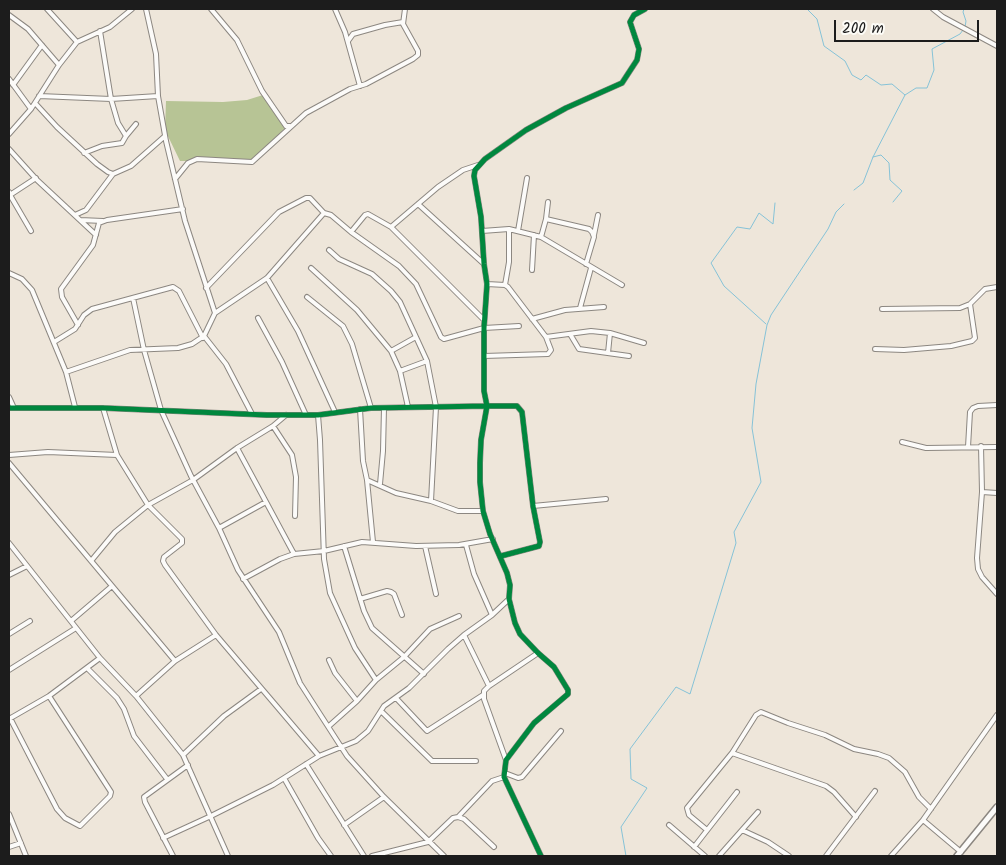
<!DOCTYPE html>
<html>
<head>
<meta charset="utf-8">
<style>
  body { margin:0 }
  #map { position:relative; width:1006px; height:865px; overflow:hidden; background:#eee6da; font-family:Kalam,sans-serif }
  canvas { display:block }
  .frame { position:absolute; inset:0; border:10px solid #1c1c1c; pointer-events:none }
  .scale { position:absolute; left:834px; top:20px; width:145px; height:22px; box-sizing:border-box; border:2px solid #1c1c1c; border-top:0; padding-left:6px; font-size:15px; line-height:18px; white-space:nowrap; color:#1c1c1c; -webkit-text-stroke:4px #fdfcf7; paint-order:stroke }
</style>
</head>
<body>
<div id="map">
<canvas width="1006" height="865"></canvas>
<div class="frame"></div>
<div class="scale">200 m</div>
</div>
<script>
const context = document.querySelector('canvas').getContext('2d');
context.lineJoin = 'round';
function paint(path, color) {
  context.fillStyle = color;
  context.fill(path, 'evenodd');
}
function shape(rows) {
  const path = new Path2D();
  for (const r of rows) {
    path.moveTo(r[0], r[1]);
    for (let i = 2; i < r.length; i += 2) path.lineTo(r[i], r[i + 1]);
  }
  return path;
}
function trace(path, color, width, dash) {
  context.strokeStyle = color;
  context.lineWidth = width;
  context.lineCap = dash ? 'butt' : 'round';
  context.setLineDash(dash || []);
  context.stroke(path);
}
paint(shape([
  [263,95,286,127,253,161,180,161,165,130,166,101,223,102,247,100]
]), '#b7c495');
trace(shape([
  [807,9,817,19,824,46,845,61,852,75,861,80,866,75,881,85,892,84,905,95,873,157,863,183,854,190],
  [964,9,963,12,966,21,965,27],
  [905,95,916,88,927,88,934,70,932,49,960,34,963,30],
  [873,157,881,155,889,163,890,180,902,191,893,202],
  [766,324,724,286,711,263,737,227,750,229,759,213,773,224,775,203],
  [626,856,621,827,647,788,631,779,630,749,676,687,690,694,736,543,734,532,761,482,752,428,756,384,767,325,771,315,828,229,836,212,844,204]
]), '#85c2d7', 1);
const minor = shape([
  [47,9,77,42],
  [211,9,237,40,262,91,286,126,290,126],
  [335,9,345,32,360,86],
  [933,9,943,17,997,46],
  [9,15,28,29,59,65],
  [348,41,353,34,385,25,403,22],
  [9,79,31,109],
  [13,85,42,45],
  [39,96,111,99,158,96],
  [35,103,57,127,97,164,108,172,113,174,131,166,165,136],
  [9,134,31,109,59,65,77,42,110,27,132,9],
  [126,136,136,124],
  [9,149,37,180,96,235],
  [84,153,102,146,122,143,126,136,118,123,111,99,100,31],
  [175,179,188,163,197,159,252,162,306,113,350,89,366,84,413,59,418,55,418,51,403,24,405,9],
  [9,192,10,195,36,178],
  [10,195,31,231],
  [418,204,484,264],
  [75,215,86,210,113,174],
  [546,219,589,229,592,232,594,237,586,264],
  [80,220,103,221],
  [391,227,484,320],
  [482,231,509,229,541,237,622,285],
  [518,231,527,178],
  [351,232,399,266,416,284,441,337,444,339,484,328,519,326],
  [594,235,598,215],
  [541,237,546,219,548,202],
  [329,250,339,259,372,274,391,291,400,302,427,361,436,407,431,501],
  [311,268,357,310,391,351,400,371,408,407],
  [532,270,534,235],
  [9,273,22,279,32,290,66,372,75,407],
  [267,278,298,331,335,412],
  [505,285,509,262,509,229],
  [206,288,279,212,306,198,310,198,324,213],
  [307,297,343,326,352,344,371,408],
  [133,298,144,350,161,410,191,476,219,528,238,570,279,632,300,683,347,756,384,797,444,856],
  [580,308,591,268],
  [882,309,960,308,970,304,985,289,997,287],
  [215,313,267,278,324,213,331,215,351,232,365,215,368,214,391,227,438,187,463,170,478,165],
  [258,318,282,362,306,415],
  [532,319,565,310,604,307],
  [78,325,62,297,61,289,93,245,99,223,107,220,183,209],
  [570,334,579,349,629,356],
  [204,336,226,364,252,414],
  [546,337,591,331,610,333,644,343],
  [54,342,75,329,84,315,92,309,173,287,179,291,203,338],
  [875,349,904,350,951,346,972,341,975,338,970,304],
  [391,351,416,337],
  [608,353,610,333],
  [484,356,548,354,551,350,546,337,508,287,505,285,487,284],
  [400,371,427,361],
  [66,372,130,350,178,348,192,344,204,336,215,313,185,221,166,141,158,96,156,54,146,9],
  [9,397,14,408],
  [9,408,103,408,267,415,318,415,371,408,487,406,484,391,484,328,487,284,484,264,481,217,474,176,475,170,485,159,526,130,566,108,622,83,637,60,639,49,630,22,634,15,645,9],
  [103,408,117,455,148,505,182,539,182,543,164,557,163,561,165,565,216,635,319,756],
  [360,409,363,461,367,480,396,493,431,501,458,511,483,511],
  [318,415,320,440,324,559,330,593,355,648,376,680,357,701,329,726],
  [273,426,292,455,296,477,295,516],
  [902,442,926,448,997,447],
  [981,446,982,492,977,558,978,569,982,577,997,594],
  [968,447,970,412,973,408,978,406,997,405],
  [237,448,294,554],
  [9,455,48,452,117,455],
  [9,463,175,661],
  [367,480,373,542],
  [380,484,383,451,384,408],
  [982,492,997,493],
  [533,506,606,499],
  [219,528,266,502],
  [9,543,100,658,136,696,183,755,228,856],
  [466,545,474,574,492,615],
  [344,546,364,611,372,628,424,674],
  [425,546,436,594],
  [501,556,539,546,540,542,533,506,522,412,517,406,487,406,481,440,480,463,480,482,483,511,490,534,507,573,510,585,509,599,515,623,520,634,538,653,554,667,568,690,568,694,534,723,506,760,504,777,541,856],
  [91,561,115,532,148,505,193,480,237,448,273,426,286,415],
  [9,575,27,566],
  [243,579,280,559,294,554,324,551,362,542,416,546,459,545,493,539],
  [360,599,387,591,391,592,394,594,402,615],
  [71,621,112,586],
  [9,634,30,621],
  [464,635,489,686,538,653],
  [329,660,335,673,357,701],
  [88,669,117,698,124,709,134,736,167,779],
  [9,670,76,628],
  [376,680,404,657,430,629,459,616],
  [489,686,484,691,484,699,506,760],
  [136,696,175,661,216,635],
  [396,698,427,731,483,695],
  [381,711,432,761,476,761],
  [10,718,57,809,65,818,80,826,110,796,111,792,49,696],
  [9,719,49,696,100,658],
  [183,755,224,716,261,689],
  [306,764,364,856],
  [505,773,518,778,522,777,561,731],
  [284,778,318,838,331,856],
  [9,814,26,856],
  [458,817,492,781,504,777],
  [856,817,834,792,826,786,732,753,756,715,761,712,788,723,825,735,854,749,878,754,889,758,905,772,919,797,931,809],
  [923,820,961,852],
  [344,825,384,797],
  [669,825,705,856],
  [707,830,689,815,687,808,732,753],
  [742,830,768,842,789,856],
  [163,838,211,816,273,785,319,756,356,741,368,731,384,706,409,688,448,649,464,635,492,615,509,599],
  [9,847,21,843],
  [694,847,737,792],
  [173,856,145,802,144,797,188,765],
  [372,856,428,842,453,818,458,817,464,819,494,847],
  [719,856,758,812],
  [826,856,875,791],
  [891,856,923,820,997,715]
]);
const tertiary = shape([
  [957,856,997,807]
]);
trace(minor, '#8c8781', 6);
trace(tertiary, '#8c8781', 8);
trace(minor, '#fcfbf9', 4);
trace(tertiary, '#fcfbf9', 5);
trace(shape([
  [9,408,103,408,267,415,318,415,371,408,487,406,484,391,484,328,487,284,484,264,481,217,474,176,475,170,485,159,526,130,566,108,622,83,637,60,639,49,630,22,634,15,645,9],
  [501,556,539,546,540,542,533,506,522,412,517,406,487,406,481,440,480,463,480,482,483,511,490,534,507,573,510,585,509,599,515,623,520,634,538,653,554,667,568,690,568,694,534,723,506,760,504,777,541,856]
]), '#00873e', 5);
</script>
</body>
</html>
